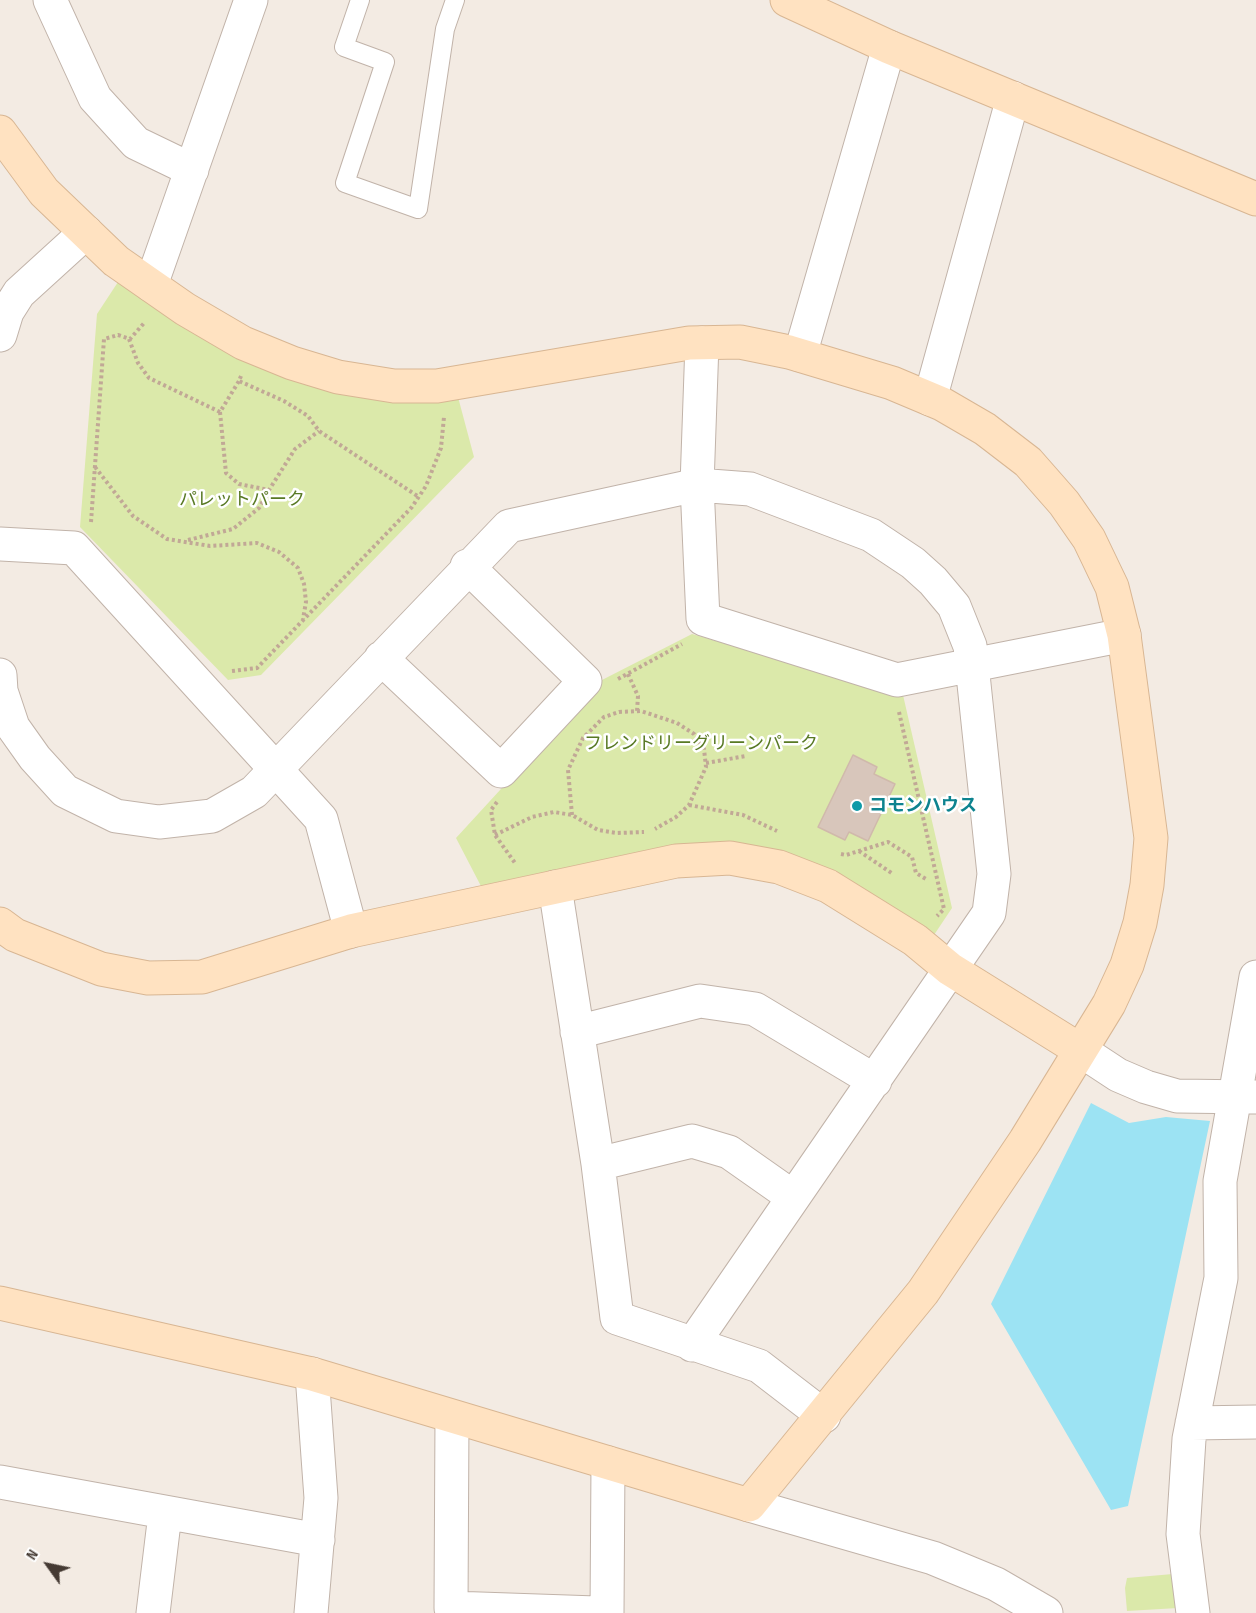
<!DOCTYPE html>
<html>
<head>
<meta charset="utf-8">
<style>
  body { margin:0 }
  #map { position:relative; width:1256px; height:1613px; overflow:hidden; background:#f3ebe3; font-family:"Sofia Sans Condensed",sans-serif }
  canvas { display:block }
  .north { position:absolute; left:18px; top:1535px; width:60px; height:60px; -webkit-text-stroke:4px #fff; paint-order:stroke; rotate:303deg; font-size:16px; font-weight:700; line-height:24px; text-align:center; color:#453a33 }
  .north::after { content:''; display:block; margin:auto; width:21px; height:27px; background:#453a33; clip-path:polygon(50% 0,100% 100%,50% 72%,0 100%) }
</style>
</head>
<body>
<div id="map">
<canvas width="1256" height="1613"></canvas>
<div class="north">N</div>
</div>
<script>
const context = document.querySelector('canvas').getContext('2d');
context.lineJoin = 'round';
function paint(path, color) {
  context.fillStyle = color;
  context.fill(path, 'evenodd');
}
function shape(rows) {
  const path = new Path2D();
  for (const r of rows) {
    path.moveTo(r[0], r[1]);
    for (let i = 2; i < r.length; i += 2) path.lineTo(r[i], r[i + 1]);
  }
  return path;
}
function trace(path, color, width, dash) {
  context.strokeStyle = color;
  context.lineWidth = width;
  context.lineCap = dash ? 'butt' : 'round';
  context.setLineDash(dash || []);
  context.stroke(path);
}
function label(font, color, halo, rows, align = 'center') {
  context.font = font + ' "Sofia Sans Condensed","Noto Sans JP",sans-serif';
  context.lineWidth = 5;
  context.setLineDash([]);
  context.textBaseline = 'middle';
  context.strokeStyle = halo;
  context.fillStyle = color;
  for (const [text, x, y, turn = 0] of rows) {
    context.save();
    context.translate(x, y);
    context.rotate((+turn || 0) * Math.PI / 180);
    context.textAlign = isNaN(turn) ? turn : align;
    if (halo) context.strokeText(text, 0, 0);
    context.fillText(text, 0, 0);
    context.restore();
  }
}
paint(shape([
  [118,282,165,308,458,397,474,457,261,675,228,680,80,527,97,314],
  [692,634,903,695,952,908,932,938,801,859,483,890,456,838,600,681],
  [1173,1574,1178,1608,1127,1611,1125,1588,1127,1578]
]), '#dbe9aa');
paint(shape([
  [1091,1103,1129,1123,1166,1117,1210,1121,1128,1506,1111,1510,991,1304]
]), '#9ce3f3');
const building = shape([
  [853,755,877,767,874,774,895,784,868,841,849,832,845,840,818,827,853,755]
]);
paint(building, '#d8c6bb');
trace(building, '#d0b9ab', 1.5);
const lane = shape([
  [360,0,344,47,385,62,345,183,418,209,445,29,455,0]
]);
const street = shape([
  [50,0,95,98,136,143,192,170],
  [151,285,251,0],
  [0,335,7,312,19,293,86,232],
  [702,343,697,485,703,619,897,680,1124,635],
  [800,355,889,47],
  [930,399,1013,98],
  [0,544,74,548,321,819,351,931],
  [381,658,501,771,585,681,467,566],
  [0,675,1,691,13,727,35,758,65,791,116,816,159,822,212,816,254,792,509,526,697,485,750,489,871,535,913,563,933,581,954,606,970,646,994,874,989,913,692,1345],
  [555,887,598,1164,617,1318,759,1366,824,1416],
  [577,1032,700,1001,755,1009,875,1081],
  [1080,1050,1118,1075,1146,1087,1177,1096,1254,1097],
  [598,1164,692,1141,729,1152,793,1197],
  [452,1417,451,1608,596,1613],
  [1192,1423,1256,1422],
  [0,1482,318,1540],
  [749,1505,933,1558,996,1584,1046,1613],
  [153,1613,165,1514],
  [311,1613,321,1498,312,1374],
  [607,1613,608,1463],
  [1193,1613,1183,1534,1189,1439,1221,1278,1220,1181,1256,977]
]);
const secondary = shape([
  [787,0,889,47,1256,199],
  [0,132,44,192,116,261,185,309,243,343,292,363,338,377,394,386,437,386,689,343,740,342,789,352,892,383,942,404,985,429,1028,462,1064,503,1089,539,1112,587,1124,635,1151,838,1147,885,1140,923,1127,965,1109,1004,1025,1141,923,1292,749,1505,312,1374,0,1303],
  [0,924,15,935,101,969,148,978,202,977,351,931,676,861,730,858,779,867,828,886,915,940,950,969,1080,1050]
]);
trace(lane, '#c1b3a9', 20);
trace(street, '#c1b3a9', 35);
trace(secondary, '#d8b693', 35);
trace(shape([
  [129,339,138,363,149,378,220,412,239,381],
  [241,376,239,381,284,401,308,416,319,431,419,497],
  [220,412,226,473,239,484,269,490,295,449,319,431],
  [95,467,133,516,167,539,210,546,257,543,279,552,298,568,304,584,306,602,303,619],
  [91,522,104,339,118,335,130,339,145,322],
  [188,540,233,529,259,508,269,490],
  [232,671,257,668,412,507,426,486,441,448,444,417],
  [628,674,638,696,637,711],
  [618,679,682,644],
  [899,712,944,909,937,916],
  [706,763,746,756],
  [497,802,491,810,495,835,515,863],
  [689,805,743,815,777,831],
  [572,815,568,770,583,738,604,717,619,712,641,711,677,723,694,734,704,749,706,767,689,805,676,817,655,829],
  [495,835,532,817,554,812,572,815,598,830,617,833,644,832],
  [859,851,893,874],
  [841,854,846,855,888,842,912,857,916,873,926,879]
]), '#c1a896', 4, [3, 3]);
trace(lane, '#fff', 18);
trace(street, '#fff', 33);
trace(secondary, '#ffe2c1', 33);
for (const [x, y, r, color] of [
  [857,806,6,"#0f9aa8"]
]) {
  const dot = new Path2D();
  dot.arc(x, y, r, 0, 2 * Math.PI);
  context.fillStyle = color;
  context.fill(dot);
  trace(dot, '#fff', 2);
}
label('18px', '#587924', '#fff', [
  ["パレットパーク",242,500],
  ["フレンドリーグリーンパーク",701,744]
]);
label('bold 18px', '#0d838f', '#fff', [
  ["コモンハウス",869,806]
], 'left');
</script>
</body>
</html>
